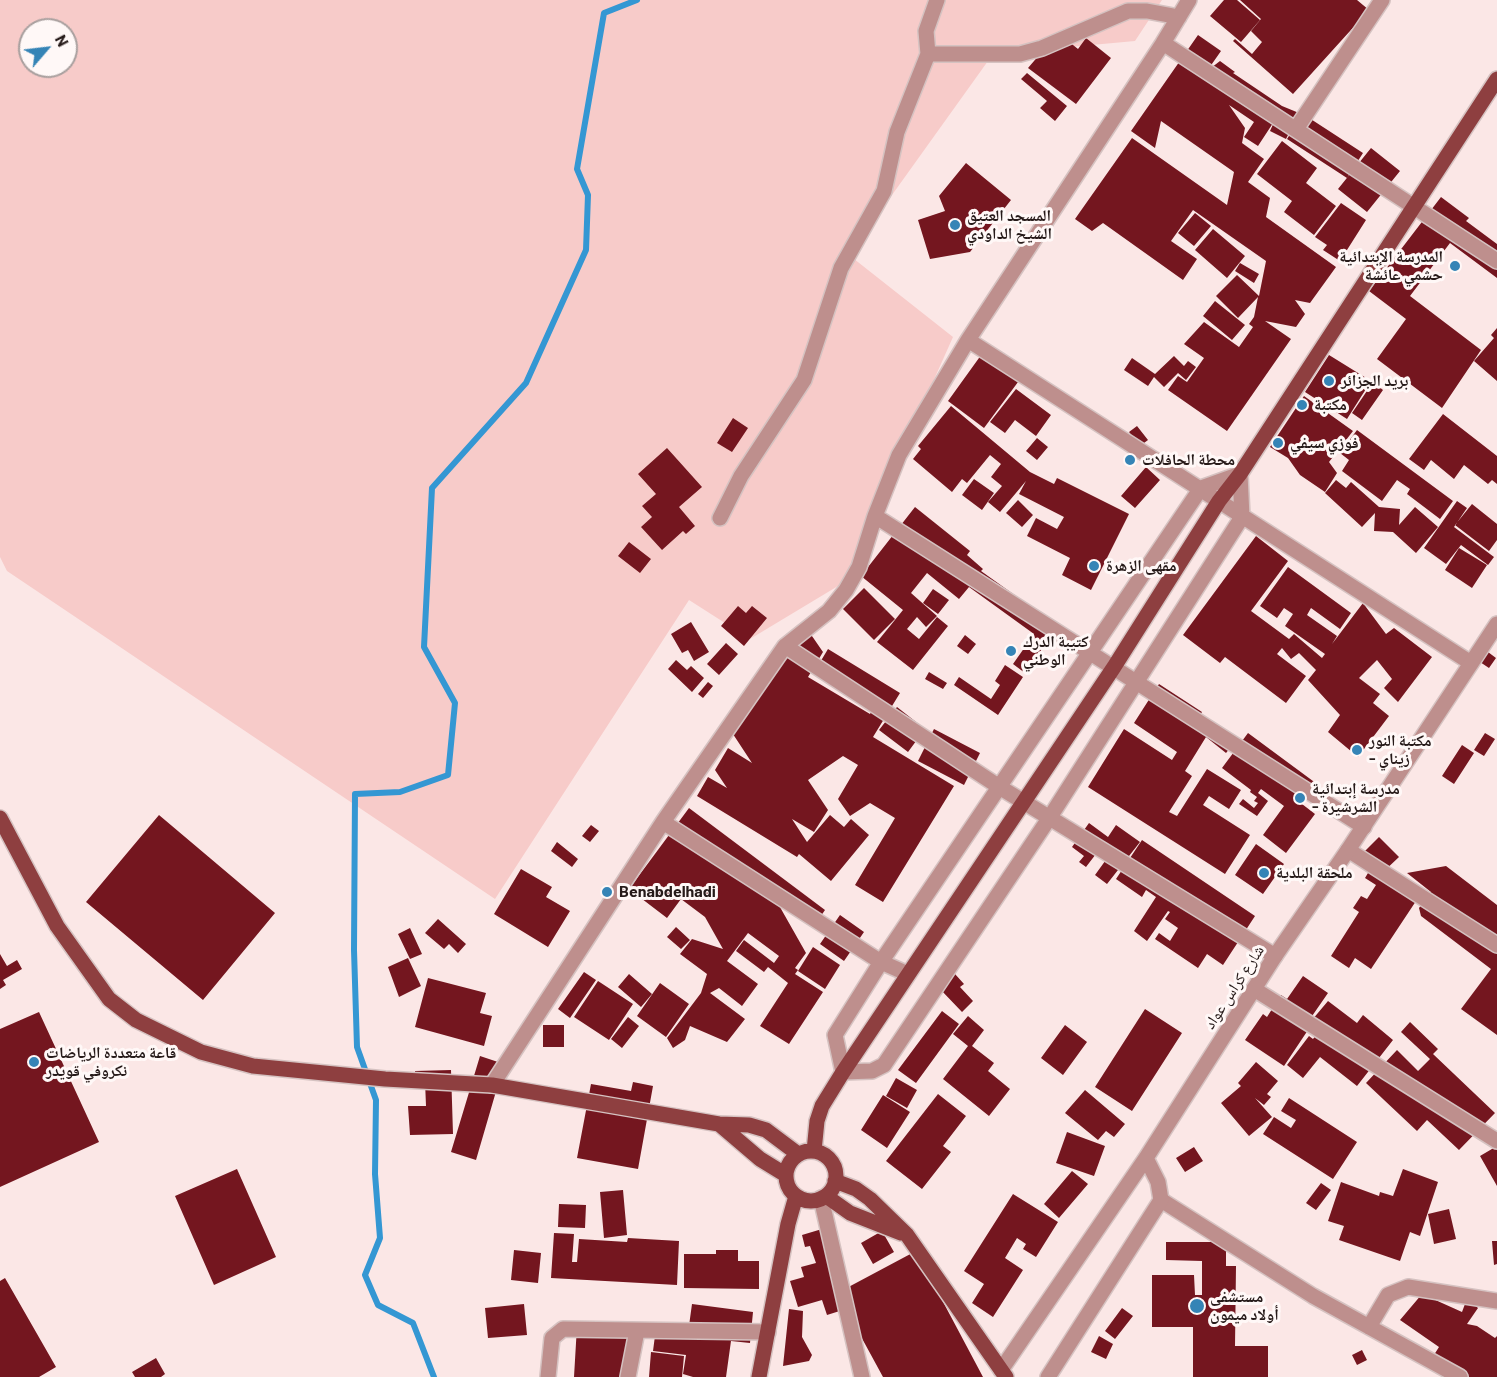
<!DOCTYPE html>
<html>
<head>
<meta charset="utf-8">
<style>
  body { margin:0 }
  #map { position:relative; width:1497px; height:1377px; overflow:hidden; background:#fbe7e6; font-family:Barlow,sans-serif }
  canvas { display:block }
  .north { position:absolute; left:18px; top:18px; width:60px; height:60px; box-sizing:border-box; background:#fff8f7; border:2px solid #a89f9e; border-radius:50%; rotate:62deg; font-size:16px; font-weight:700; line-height:24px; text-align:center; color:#261a19 }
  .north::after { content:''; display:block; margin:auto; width:21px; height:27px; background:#3584b6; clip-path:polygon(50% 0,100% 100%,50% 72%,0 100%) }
</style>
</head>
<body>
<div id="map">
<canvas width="1497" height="1377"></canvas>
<div class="north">N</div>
</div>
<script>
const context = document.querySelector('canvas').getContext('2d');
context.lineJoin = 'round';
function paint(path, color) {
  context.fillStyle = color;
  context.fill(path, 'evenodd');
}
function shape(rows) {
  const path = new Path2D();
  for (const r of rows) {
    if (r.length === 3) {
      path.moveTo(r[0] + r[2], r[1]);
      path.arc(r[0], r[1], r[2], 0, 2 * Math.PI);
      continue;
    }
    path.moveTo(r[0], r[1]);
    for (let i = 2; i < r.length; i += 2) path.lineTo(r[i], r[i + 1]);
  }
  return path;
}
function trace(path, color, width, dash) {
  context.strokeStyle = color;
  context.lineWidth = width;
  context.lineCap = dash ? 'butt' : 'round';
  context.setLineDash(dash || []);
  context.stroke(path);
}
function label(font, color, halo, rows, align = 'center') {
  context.font = font + ' Barlow,"Noto Naskh Arabic",sans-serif';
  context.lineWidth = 6;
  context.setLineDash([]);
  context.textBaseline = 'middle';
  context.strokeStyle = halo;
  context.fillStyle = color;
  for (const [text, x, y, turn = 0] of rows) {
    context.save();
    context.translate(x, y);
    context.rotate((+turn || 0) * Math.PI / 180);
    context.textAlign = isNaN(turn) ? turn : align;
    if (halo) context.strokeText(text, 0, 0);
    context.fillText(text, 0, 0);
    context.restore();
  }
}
paint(shape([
  [0,0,1162,0,1135,41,993,54,849,255,953,337,843,583,750,639,689,600,495,899,7,571,0,557],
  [30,30,66,30,66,66,30,66]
]), '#f7cbc9');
trace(shape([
  [434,1377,413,1323,378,1305,365,1275,380,1238,375,1174,376,1100,357,1047,354,950,355,794,400,792,448,775,455,703,424,647,432,488,526,383,586,250,588,195,577,169,604,13,637,0]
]), '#3497d3', 6);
paint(shape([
  [1224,0,1237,0,1260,20,1241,42,1210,16],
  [1240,0,1357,0,1369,10,1293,94,1233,41,1235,39,1252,54,1262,42,1251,31,1261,19],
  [1058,33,1078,49,1086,38,1111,58,1076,104,1028,68],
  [1198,35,1221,51,1207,71,1220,61,1235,72,1233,73,1282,106,1299,113,1286,139,1270,131,1275,120,1258,146,1244,137,1254,122,1229,105,1245,128,1242,143,1264,159,1248,182,1270,198,1266,217,1336,267,1310,303,1295,300,1305,314,1296,327,1265,321,1291,339,1227,431,1168,390,1178,376,1187,382,1204,358,1184,344,1204,322,1239,347,1253,327,1249,324,1254,317,1258,297,1238,318,1216,296,1237,275,1259,296,1266,261,1193,210,1171,241,1197,259,1183,280,1103,223,1092,231,1075,219,1132,138,1227,205,1234,172,1161,121,1155,148,1131,131],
  [1027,73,1067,106,1055,121,1040,108,1047,101,1021,79],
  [1303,114,1363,153,1347,178,1287,139],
  [1282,141,1317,168,1306,183,1336,206,1314,235,1284,212,1292,201,1257,174],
  [1371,148,1400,171,1367,212,1338,189],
  [966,163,1011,200,970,252,930,259,918,220,945,211,939,196],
  [1441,197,1469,218,1466,221,1497,244,1497,278,1450,243,1410,296,1481,350,1442,408,1377,359,1406,319,1369,291],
  [1341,203,1366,220,1340,261,1323,250,1327,245,1315,237],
  [1195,213,1211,226,1194,246,1178,233],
  [1213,229,1245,256,1227,278,1195,250],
  [1240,263,1259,274,1254,283,1235,271],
  [1215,301,1245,325,1232,340,1203,316],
  [1497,328,1497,381,1474,361,1494,338,1491,335],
  [984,351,1021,378,984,428,948,401],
  [1329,355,1371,381,1347,419,1305,392],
  [1174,356,1184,366,1188,361,1196,367,1186,380,1178,373,1164,387,1154,377,1148,386,1124,370,1132,358,1155,374],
  [1373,382,1383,390,1362,420,1352,413],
  [1016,389,1051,415,1036,436,1015,420,1005,433,990,422],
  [1304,396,1353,431,1329,462,1337,473,1325,492,1300,475,1288,458,1270,447],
  [951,406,1030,472,1054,484,1057,478,1129,514,1091,590,1062,575,1070,558,1027,536,1036,518,1057,529,1064,517,1019,494,1026,481,1000,512,988,502,1002,486,991,477,1001,464,990,455,967,483,962,479,952,492,913,459,921,449,918,446],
  [1443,414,1497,456,1497,484,1492,480,1488,484,1464,465,1454,479,1431,460,1424,470,1409,459],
  [733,418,748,428,732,452,717,443],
  [1137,426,1148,440,1140,446,1129,432],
  [1357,430,1453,501,1440,519,1407,494,1410,489,1397,480,1382,501,1342,471,1349,460,1340,453],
  [1037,438,1048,447,1037,460,1026,451],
  [667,448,702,487,679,507,695,526,686,534,683,531,662,550,641,527,652,517,642,506,656,494,638,474],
  [1146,467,1160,480,1135,508,1121,496],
  [974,479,994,493,982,510,962,495],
  [1336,480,1346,488,1351,482,1379,507,1400,509,1399,525,1415,507,1438,527,1416,553,1393,532,1374,531,1375,513,1362,527,1325,493],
  [1018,500,1033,515,1022,527,1006,513],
  [1457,501,1467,508,1454,527,1494,557,1488,565,1461,545,1446,564,1424,548],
  [1472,504,1497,524,1497,540,1489,551,1455,525],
  [915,507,970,551,967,555,983,569,981,571,1058,626,1025,673,1013,664,1034,634,969,587,959,599,927,573,911,593,937,616,926,627,917,617,907,629,919,639,937,617,948,626,913,670,877,642,903,610,861,576],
  [1256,536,1288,561,1251,611,1289,639,1294,634,1322,658,1325,654,1285,626,1293,614,1284,608,1277,618,1260,606,1288,567,1351,613,1340,629,1311,608,1307,615,1337,636,1332,644,1363,603,1386,634,1394,628,1432,657,1398,702,1384,688,1392,679,1377,660,1359,678,1380,694,1373,703,1389,716,1358,757,1328,732,1340,715,1308,680,1316,670,1299,653,1291,659,1282,648,1277,654,1306,676,1286,703,1225,657,1220,663,1183,635],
  [629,542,651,559,640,573,618,556],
  [1459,548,1487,565,1472,588,1445,570],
  [864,588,895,619,874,640,843,609],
  [933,589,949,600,938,614,923,603],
  [738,606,746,613,752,606,767,618,744,646,721,626],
  [691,622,709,652,694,661,688,650,682,653,671,634],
  [803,623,823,652,808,677,870,714,875,705,816,669,828,649,900,693,873,737,954,786,883,902,855,885,895,818,870,803,850,816,838,799,858,765,843,756,808,780,828,810,814,832,792,819,807,842,830,815,844,827,851,819,869,835,831,881,799,854,797,857,697,796,708,777,727,788,715,770,728,748,752,763,729,728,746,717],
  [965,635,976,644,968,654,957,646],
  [726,643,738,654,719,675,707,664],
  [1488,652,1496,658,1489,668,1480,662],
  [676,660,687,670,691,666,704,678,692,692,668,669],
  [1005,665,1023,677,998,715,954,685,959,677,991,699,1000,685,995,681],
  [929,672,947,683,943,689,925,679],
  [708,682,713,686,703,698,698,694],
  [1159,684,1202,712,1194,724,1236,741,1226,753,1206,737,1185,771,1192,776,1169,812,1177,816,1207,769,1241,790,1229,809,1209,796,1203,805,1250,835,1225,874,1088,787,1124,729,1172,760,1177,752,1134,723],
  [897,707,925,729,908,752,879,730],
  [934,729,980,753,964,785,918,761],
  [1248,733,1317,784,1302,804,1315,814,1286,853,1263,835,1284,806,1261,789,1258,793,1268,801,1257,816,1239,804,1243,799,1254,808,1258,803,1254,801,1257,797,1250,792,1251,790,1222,768],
  [1485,733,1495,739,1484,756,1474,750],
  [1462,745,1474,753,1454,784,1442,776],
  [689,808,825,910,814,926,772,893,806,953,795,968,798,970,795,974,823,992,789,1044,760,1026,788,983,768,967,764,972,736,951,744,940,774,963,779,956,748,933,727,961,758,984,742,1006,719,988,710,993,745,1019,727,1042,690,1026,685,1040,673,1048,667,1038,701,993,707,974,680,954,692,939,723,949,705,917,681,899,667,918,629,889],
  [159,815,275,913,203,1000,86,902],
  [1089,823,1108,837,1116,825,1140,842,1107,884,1095,875,1108,857,1099,850,1086,867,1079,862,1084,856,1072,847],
  [591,825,599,831,590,842,582,836],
  [1379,837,1399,857,1381,874,1418,898,1371,969,1355,958,1349,968,1331,956,1359,912,1353,908,1361,896,1367,899,1376,885,1365,878,1371,868,1362,854],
  [1142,840,1255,916,1223,965,1207,954,1198,968,1155,939,1159,933,1170,941,1178,928,1165,919,1170,912,1168,911,1147,941,1134,931,1156,897,1146,890,1142,897,1116,879],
  [557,842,578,859,572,867,551,851],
  [1256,844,1284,864,1263,894,1235,875],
  [1446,866,1497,905,1497,1035,1461,1009,1491,969,1421,916,1419,908,1431,892,1407,873],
  [521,869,552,887,546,897,570,911,548,947,494,914],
  [840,915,864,932,844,961,820,944],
  [438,919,466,944,458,953,449,944,444,949,425,933],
  [676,927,690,940,681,949,667,937],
  [410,928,422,954,410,959,398,934],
  [813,947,840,965,825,989,798,971],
  [0,954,7,966,17,960,22,969,3,980,6,985,0,989],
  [408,958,421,986,399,997,388,967],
  [584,972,596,980,570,1018,558,1009],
  [629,974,652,994,641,1007,618,987],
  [955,974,964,984,960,987,973,1001,962,1012,940,989],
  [1303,976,1328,993,1310,1019,1314,1021,1284,1066,1245,1040,1263,1014,1267,1017,1281,995,1287,999],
  [428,978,486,993,480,1013,492,1016,484,1046,415,1027],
  [598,981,633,1004,609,1040,574,1017],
  [660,983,689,1004,666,1037,637,1016],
  [1328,1001,1357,1023,1363,1015,1393,1040,1357,1086,1320,1057,1303,1078,1287,1065,1309,1036,1313,1039,1322,1028,1312,1020],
  [1145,1009,1182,1033,1132,1111,1095,1087],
  [942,1011,959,1024,916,1083,898,1070],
  [39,1012,99,1142,0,1187,0,1029],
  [968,1016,984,1030,972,1046,994,1063,988,1071,1010,1089,989,1116,943,1079,968,1046,953,1034],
  [628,1017,639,1026,622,1048,611,1039],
  [1410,1022,1438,1049,1433,1054,1495,1113,1459,1150,1427,1120,1417,1131,1366,1083,1397,1050,1418,1071,1430,1059,1401,1032],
  [543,1025,564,1025,564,1047,543,1047],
  [1065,1025,1087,1042,1063,1075,1041,1058],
  [480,1056,504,1064,476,1160,451,1152],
  [1256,1062,1278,1081,1267,1094,1271,1097,1264,1105,1255,1098,1272,1117,1249,1136,1221,1103,1241,1086,1238,1083],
  [451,1070,453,1134,410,1135,408,1106,426,1106,425,1081,415,1082,415,1071],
  [896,1078,917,1090,907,1108,886,1096],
  [633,1082,653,1086,638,1169,577,1158,591,1084,631,1091],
  [1085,1090,1125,1124,1114,1137,1106,1131,1098,1140,1065,1113],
  [938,1094,966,1116,943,1146,951,1152,922,1189,886,1161],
  [883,1095,910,1112,887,1148,861,1130],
  [1289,1098,1357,1142,1333,1179,1263,1134,1274,1117,1291,1128,1296,1120,1281,1111],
  [1067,1132,1105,1146,1094,1176,1056,1163],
  [1497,1146,1497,1186,1480,1156],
  [1194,1147,1203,1161,1185,1172,1176,1158],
  [237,1169,276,1257,214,1285,175,1196],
  [1403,1169,1438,1182,1420,1236,1410,1232,1400,1261,1339,1240,1344,1226,1328,1221,1341,1182,1379,1196,1380,1192,1393,1196],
  [1072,1171,1088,1184,1059,1218,1044,1204],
  [1321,1183,1331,1190,1316,1210,1306,1203],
  [623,1190,627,1235,604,1238,600,1192],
  [1013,1194,1058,1222,1036,1257,1023,1249,1026,1244,1017,1238,1005,1258,1023,1270,993,1317,972,1303,984,1284,964,1271],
  [559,1204,586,1205,585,1228,558,1227],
  [1449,1209,1456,1239,1434,1244,1428,1214],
  [822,1229,841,1291,916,1251,983,1377,883,1377,846,1309,827,1315,822,1300,798,1307,790,1281,804,1277,801,1267,816,1263,810,1246,805,1247,802,1235],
  [882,1231,894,1252,873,1264,861,1243],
  [554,1233,574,1234,572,1262,577,1262,579,1239,627,1242,628,1238,679,1241,677,1285,551,1278],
  [1492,1241,1497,1241,1497,1264,1494,1265],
  [1166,1242,1226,1242,1226,1266,1236,1266,1235,1346,1268,1346,1268,1377,1193,1377,1193,1327,1152,1327,1152,1275,1194,1275,1195,1295,1202,1295,1202,1261,1166,1260],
  [514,1250,541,1253,538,1283,511,1280],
  [716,1250,738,1250,738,1261,759,1261,759,1289,684,1288,684,1254,716,1254],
  [5,1278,56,1367,39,1377,0,1377,0,1281],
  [1422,1294,1462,1312,1465,1304,1475,1305,1478,1308,1467,1324,1477,1326,1495,1338,1497,1336,1497,1377,1462,1377,1432,1358,1439,1347,1400,1320],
  [524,1304,527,1335,488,1338,485,1308],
  [692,1304,753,1312,750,1343,731,1341,726,1377,693,1377,683,1374,686,1355,653,1351,656,1328,688,1333],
  [1122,1308,1133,1316,1115,1339,1105,1331],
  [789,1309,803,1311,802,1337,812,1355,809,1361,783,1366],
  [577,1326,636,1329,633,1377,574,1377],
  [1099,1336,1113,1344,1106,1359,1091,1352],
  [1362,1350,1367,1360,1357,1365,1352,1355],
  [651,1352,684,1356,682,1377,649,1377],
  [156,1358,165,1374,161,1377,135,1377,132,1372]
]), '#74161f');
const minor = shape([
  [1189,0,1163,43,1497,261],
  [1163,43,968,340,1471,663],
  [928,54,926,31,937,0],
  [1296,129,1382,0],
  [968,340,899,455,875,516,1364,827],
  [1240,474,1242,517,1050,817,884,1065,872,1071,843,1072,835,1035,881,962,1201,488,1240,474],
  [875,516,859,567,846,590,829,611,785,646,1001,788,1275,956],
  [720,518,741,476,804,380,841,268,884,191,897,132,928,54,1020,54,1042,48,1128,11,1147,11,1179,17],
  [785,646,663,822,881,962,908,974],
  [1348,850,1497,945],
  [1254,989,1497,1141],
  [492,1085,663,822],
  [821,1198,862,1377],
  [1161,1200,1313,1296,1460,1377],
  [1369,1327,1388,1295,1408,1287,1497,1301],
  [548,1377,552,1338,563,1329,768,1332],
  [628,1377,637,1331]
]);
const tertiary = shape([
  [1001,1370,1146,1158,1275,956,1348,850,1497,624],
  [1048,1377,1161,1200,1158,1182,1146,1158]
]);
const primary = shape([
  [0,818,57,926,109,999,136,1020,201,1052,253,1066,385,1079,492,1085,719,1124,749,1125,766,1130,798,1154],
  [719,1124,760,1159,786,1175],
  [814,1151,817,1121,822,1106,843,1072,1114,667,1219,501,1240,474,1497,79],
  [811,1176,25],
  [835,1181,856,1189,870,1199,907,1235,1006,1377],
  [826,1196,850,1213,901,1233],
  [759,1377,788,1224,796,1196]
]);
trace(minor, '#d5c2c1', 18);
trace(tertiary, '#d5c2c1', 18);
trace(primary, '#d5c2c1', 18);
trace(minor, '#be8f8d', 15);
trace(tertiary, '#be8f8d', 15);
trace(primary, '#8e3f40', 15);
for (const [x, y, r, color] of [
  [955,225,6,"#3584b6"],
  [1455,266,6,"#3584b6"],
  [1329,381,6,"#3584b6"],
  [1302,405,6,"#3584b6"],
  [1278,443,6,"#3584b6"],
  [1130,460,6,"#3584b6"],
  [1094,566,6,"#3584b6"],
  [1011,651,6,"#3584b6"],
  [1357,750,6,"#3584b6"],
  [1300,798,6,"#3584b6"],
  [1264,873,6,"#3584b6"],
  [607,892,6,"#3584b6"],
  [34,1062,6,"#3584b6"],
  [1197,1306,8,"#3584b6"]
]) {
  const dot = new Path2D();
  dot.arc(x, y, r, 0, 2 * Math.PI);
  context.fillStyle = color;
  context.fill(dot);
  trace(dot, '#fff8f7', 2);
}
label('bold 16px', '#261a19', '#fff8f7', [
  ["المسجد العتيق",967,216],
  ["الشيخ الداودي",967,234],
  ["المدرسة الإبتدائية",1443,257,"right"],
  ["حشمي عائشة",1443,275,"right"],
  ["بريد الجزائر",1341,381],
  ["مكتبة",1314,405],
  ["فوزي سيفي",1290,443],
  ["محطة الحافلات",1142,460],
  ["مقهى الزهرة",1106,566],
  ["كتيبة الدرك",1023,642],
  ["الوطني",1023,660],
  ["مكتبة النور",1369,741],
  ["- زيناي",1369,759],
  ["مدرسة إبتدائية",1312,789],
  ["- الشرشيرة",1312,807],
  ["ملحقة البلدية",1276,873],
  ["Benabdelhadi",619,892],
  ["قاعة متعددة الرياضات",46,1053],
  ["نكروفي قويدر",46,1071],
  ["مستشفى",1210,1297],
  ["أولاد ميمون",1210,1315]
], 'left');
label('16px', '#261a19', '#fff8f7', [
  ["شارع كراس عواد",1234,987,-57]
]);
</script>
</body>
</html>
